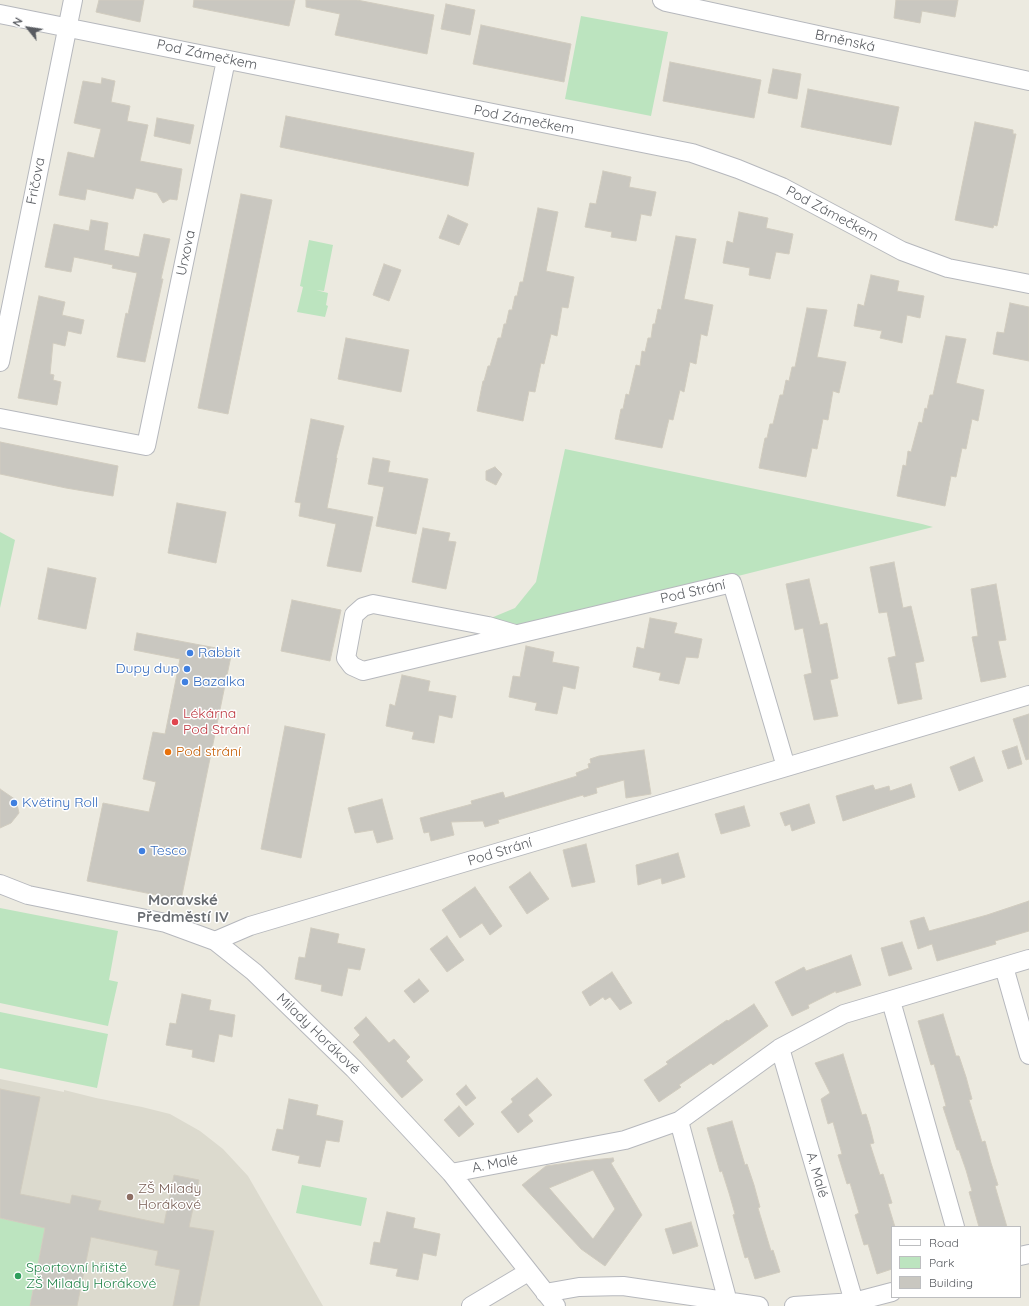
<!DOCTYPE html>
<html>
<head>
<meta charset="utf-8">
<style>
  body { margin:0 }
  #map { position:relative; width:1029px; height:1306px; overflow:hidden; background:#eceae0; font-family:Quicksand,sans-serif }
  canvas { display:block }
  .legend { position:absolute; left:891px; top:1226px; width:130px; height:72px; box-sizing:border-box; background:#fff; border:1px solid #bdbec0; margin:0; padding:5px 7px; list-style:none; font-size:12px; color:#595c61 }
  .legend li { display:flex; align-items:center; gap:8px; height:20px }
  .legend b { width:20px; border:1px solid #bdbec0 }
  .north { position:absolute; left:8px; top:8px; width:40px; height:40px; -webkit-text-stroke:3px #fff; paint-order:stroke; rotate:300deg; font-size:11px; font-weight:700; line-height:16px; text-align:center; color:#595c61 }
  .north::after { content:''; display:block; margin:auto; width:14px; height:18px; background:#595c61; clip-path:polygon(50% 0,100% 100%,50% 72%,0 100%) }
</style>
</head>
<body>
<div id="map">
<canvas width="1029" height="1306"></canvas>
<ul class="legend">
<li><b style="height:5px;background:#fff"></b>Road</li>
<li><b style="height:11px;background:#bce4bf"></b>Park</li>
<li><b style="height:11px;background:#c9c7c0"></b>Building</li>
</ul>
<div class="north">N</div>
</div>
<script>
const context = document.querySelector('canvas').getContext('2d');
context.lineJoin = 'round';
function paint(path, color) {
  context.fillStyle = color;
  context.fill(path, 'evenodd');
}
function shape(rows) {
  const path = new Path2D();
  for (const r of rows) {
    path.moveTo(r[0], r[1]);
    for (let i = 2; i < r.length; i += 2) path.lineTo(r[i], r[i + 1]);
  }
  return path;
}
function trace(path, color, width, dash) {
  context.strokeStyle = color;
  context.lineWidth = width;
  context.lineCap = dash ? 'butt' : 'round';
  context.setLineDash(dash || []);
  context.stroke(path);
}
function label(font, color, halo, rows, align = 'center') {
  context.font = font + ' Quicksand,sans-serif';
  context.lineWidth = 3;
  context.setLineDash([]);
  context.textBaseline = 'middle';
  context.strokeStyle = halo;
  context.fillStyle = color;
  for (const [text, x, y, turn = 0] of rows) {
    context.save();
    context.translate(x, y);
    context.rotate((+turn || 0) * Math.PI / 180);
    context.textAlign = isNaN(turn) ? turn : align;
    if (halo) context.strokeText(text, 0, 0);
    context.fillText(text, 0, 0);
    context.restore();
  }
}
paint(shape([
  [0,1079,64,1092,64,1090,96,1098,142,1107,170,1114,200,1131,223,1149,248,1176,323,1306,30,1306,42,1243,61,1231,0,1218]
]), '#dcdace');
paint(shape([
  [581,16,668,32,651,116,565,99],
  [309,240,333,245,324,291,316,290,328,293,326,305,328,306,325,317,297,312,303,287,300,286],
  [565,449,922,524,933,527,742,575,524,626,491,618,515,608,536,582],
  [0,532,15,540,0,608],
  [0,908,118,931,109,980,118,982,108,1026,0,1003],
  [0,1012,108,1034,97,1088,0,1068],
  [302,1185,367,1198,361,1226,296,1213],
  [0,1218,62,1231,42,1243,30,1306,0,1306]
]), '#bce4bf');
const building = shape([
  [99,0,144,0,140,22,96,12,99,0],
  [194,0,295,0,289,26,193,7,194,0],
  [306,0,357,0,434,15,427,54,335,35,340,14,306,7,306,0],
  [896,0,958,0,955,17,922,11,920,23,894,18,896,0],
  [446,4,475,10,470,35,441,29,446,4],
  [481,25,571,44,564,82,473,64,481,25],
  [670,62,761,80,754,118,663,101,670,62],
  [773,69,801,74,797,99,768,93,773,69],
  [102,78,115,81,111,102,130,106,127,121,148,125,140,161,182,169,177,200,170,199,163,203,157,193,136,188,133,199,87,189,85,200,59,195,68,152,94,158,101,129,74,123,83,81,101,84,102,78],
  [808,89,899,107,891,145,801,127,808,89],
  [286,116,474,153,468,186,280,147,286,116],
  [157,118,194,125,190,144,154,136,157,118],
  [975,122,1013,130,1013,134,1016,134,997,226,994,225,993,228,955,220,975,122],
  [603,171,631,177,629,187,656,192,651,216,641,214,636,241,611,237,612,232,585,227,590,203,596,204,603,171],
  [241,194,272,200,228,414,198,408,241,194],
  [538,208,558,212,546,271,574,277,568,308,562,307,557,336,551,334,544,364,541,363,535,392,529,391,523,421,477,411,483,381,484,381,488,366,490,366,498,338,501,338,504,324,506,324,509,310,512,310,515,296,517,296,520,282,523,282,538,208],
  [739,212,768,218,766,228,793,234,789,254,776,252,770,279,749,275,750,268,723,263,727,241,733,243,739,212],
  [448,215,468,224,459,245,439,238,448,215],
  [91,220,108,223,104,250,139,257,144,234,170,239,161,279,163,279,145,362,117,357,126,313,128,314,137,273,112,268,113,265,74,257,71,272,45,267,54,224,89,231,91,220],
  [676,236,696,239,684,299,713,305,707,336,701,334,696,364,690,362,684,392,680,390,673,420,669,419,662,448,615,439,621,409,623,409,626,394,629,395,636,365,640,366,642,351,645,352,648,338,651,338,653,324,655,324,658,309,661,310,676,236],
  [384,264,401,270,389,301,373,295,384,264],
  [871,275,899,281,897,291,924,296,920,318,907,315,902,343,880,338,882,331,854,326,858,304,864,306,871,275],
  [39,296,65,302,62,315,84,320,81,334,68,331,65,346,53,343,50,374,54,375,53,380,61,382,57,405,18,398,39,296],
  [1010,303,1029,307,1029,361,993,354,997,332,1004,333,1010,303],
  [807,308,827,310,817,357,846,362,839,393,833,391,828,420,823,419,817,449,812,448,806,477,759,468,765,438,767,438,770,424,773,424,780,395,783,395,786,380,789,381,792,367,795,367,807,308],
  [946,336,966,339,956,383,984,390,978,421,972,419,966,449,962,448,956,477,951,476,945,506,897,496,903,465,906,466,908,451,911,452,919,422,922,423,925,408,927,409,930,395,933,395,946,336],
  [346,338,409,350,401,392,338,379,346,338],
  [311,419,344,426,336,458,337,458,327,508,373,517,361,572,327,566,336,524,299,516,301,503,295,502,311,419],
  [0,442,118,466,113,496,66,488,0,474,0,442],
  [373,458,390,461,388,472,428,479,416,534,376,526,384,487,368,484,373,458],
  [495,467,502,474,496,485,486,480,486,471,495,467],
  [177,503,226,512,216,563,168,553,177,503],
  [423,528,450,533,448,541,456,542,446,589,412,582,423,528],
  [894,562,903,608,911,606,924,661,915,663,922,699,898,704,888,658,896,656,887,612,879,613,870,567,894,562],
  [48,568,96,578,86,629,38,619,48,568],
  [809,579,820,625,827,623,838,678,830,680,838,716,814,720,804,675,812,673,803,628,795,630,786,584,809,579],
  [996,584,1006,640,998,641,1006,677,981,682,972,637,978,636,971,589,996,584],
  [292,600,341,610,330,661,281,651,292,600],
  [650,618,677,623,674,633,702,639,698,658,686,657,679,684,659,680,661,673,633,667,637,647,644,649,650,618],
  [137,633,232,651,181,900,87,881,103,803,149,812,156,782,143,779,153,732,165,734,180,659,134,650,137,633],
  [526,646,554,652,552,662,579,667,575,689,563,686,557,714,535,710,537,703,509,697,513,676,520,677,526,646],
  [402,675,430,681,428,691,456,696,452,718,439,715,434,743,412,739,414,732,386,726,390,704,395,706,402,675],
  [1029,714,1029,759,1026,760,1013,719,1029,714],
  [285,726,325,734,301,858,261,849,285,726],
  [1017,746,1022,764,1008,769,1002,751,1017,746],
  [644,750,651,794,626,798,624,780,596,788,597,793,584,797,583,795,498,820,499,823,485,827,483,821,451,822,454,835,431,841,429,832,424,833,420,818,472,804,471,801,503,792,505,798,577,776,576,773,589,768,588,764,591,763,590,759,599,756,644,750],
  [974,757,983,781,959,791,950,767,974,757],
  [911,784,915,797,843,821,836,796,873,785,875,790,889,786,890,791,911,784],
  [0,789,16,800,19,813,11,823,0,828,0,789],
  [382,799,393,839,377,843,373,830,355,833,348,808,382,799],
  [809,804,815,823,792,831,790,824,785,826,780,813,809,804],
  [744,806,750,826,721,834,715,814,744,806],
  [586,844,595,882,572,887,563,850,586,844],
  [678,853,685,877,662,884,661,878,638,885,636,865,678,853],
  [530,872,549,899,527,914,509,887,530,872],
  [475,887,502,926,490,935,482,923,460,938,442,910,475,887],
  [1029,901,1029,931,995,941,996,944,937,961,932,944,918,949,910,921,924,917,929,931,987,915,1029,901],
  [311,928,339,934,337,943,365,949,360,970,348,968,342,996,321,991,322,985,295,979,299,957,305,958,311,928],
  [447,936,464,960,447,972,430,949,447,936],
  [902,942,912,969,889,976,881,948,902,942],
  [851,955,861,985,836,993,836,991,808,1005,809,1008,792,1016,775,982,804,967,806,971,851,955],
  [612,972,632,1003,620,1010,610,997,605,1000,603,997,590,1006,582,992,612,972],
  [419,979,429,991,414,1003,404,991,419,979],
  [182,994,211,1000,209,1010,235,1015,232,1037,219,1034,214,1062,192,1057,193,1050,166,1045,170,1023,176,1024,182,994],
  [754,1004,768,1026,713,1065,711,1063,679,1085,681,1087,659,1102,644,1080,668,1064,666,1062,727,1020,728,1021,754,1004],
  [943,1014,956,1056,959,1056,966,1077,972,1099,969,1100,982,1142,985,1141,991,1163,998,1185,995,1186,1007,1227,979,1227,969,1192,972,1191,966,1170,959,1150,957,1150,943,1107,946,1106,934,1064,931,1065,918,1021,943,1014],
  [366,1017,389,1043,394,1039,410,1057,406,1061,423,1080,402,1098,353,1042,360,1035,354,1028,366,1017],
  [843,1054,862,1115,866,1114,870,1127,874,1143,870,1144,880,1175,883,1174,892,1203,888,1204,895,1227,892,1227,892,1269,877,1274,868,1244,864,1245,855,1215,859,1213,850,1183,847,1184,838,1155,842,1154,833,1122,828,1124,821,1099,830,1093,815,1063,843,1054],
  [537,1078,552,1095,528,1115,533,1121,518,1133,501,1112,513,1102,511,1099,537,1078],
  [466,1085,476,1098,466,1106,456,1094,466,1085],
  [0,1089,40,1097,20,1194,70,1204,72,1195,101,1201,98,1210,164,1224,174,1175,199,1180,189,1227,214,1231,199,1306,173,1306,180,1270,155,1265,158,1251,91,1237,77,1306,30,1306,45,1228,0,1218,0,1089],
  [289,1099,318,1105,316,1115,343,1121,339,1142,326,1140,320,1167,298,1163,300,1156,272,1150,277,1129,283,1130,289,1099],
  [459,1106,474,1124,459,1137,444,1120,459,1106],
  [732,1121,745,1165,747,1164,754,1185,760,1207,758,1208,771,1251,773,1250,780,1272,755,1279,748,1257,745,1258,733,1215,735,1214,729,1193,722,1171,720,1172,707,1128,732,1121],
  [613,1158,614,1161,611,1163,642,1215,605,1266,581,1249,522,1185,546,1166,581,1161,613,1158],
  [593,1170,615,1209,593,1239,549,1188,593,1170],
  [387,1212,415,1218,413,1228,440,1234,436,1256,423,1253,418,1280,396,1276,398,1269,370,1264,374,1242,380,1243,387,1212],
  [691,1222,698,1246,673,1254,665,1229,691,1222]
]);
paint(building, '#c9c7c0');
trace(building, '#d1ccbf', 1);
const minor = shape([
  [662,0,666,2,1029,81],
  [0,14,692,153,738,169,782,187,902,251,948,268,1029,284],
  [0,362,73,0],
  [0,418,146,446,226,60],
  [515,634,488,626,373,604,363,607,354,615,346,658,352,666,363,671,732,583,786,767],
  [0,884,28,895,166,923,215,941,254,972,354,1069,451,1173,556,1306],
  [215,941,250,926,1029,695],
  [1004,967,1029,1055],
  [891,1001,955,1227],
  [780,1048,854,1302],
  [679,1121,728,1302],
  [451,1173,625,1140,679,1121,780,1048,844,1014,1029,959],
  [1020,1256,1029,1254],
  [545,1293,579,1287,623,1286,759,1306],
  [471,1306,528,1272],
  [794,1306,854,1302,892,1292]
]);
trace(minor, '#b6b8bd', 20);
trace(minor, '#fff', 18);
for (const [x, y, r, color] of [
  [190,653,4,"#3f7fe0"],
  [187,669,4,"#3f7fe0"],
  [185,682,4,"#3f7fe0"],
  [175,722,4,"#e0444e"],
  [168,752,4,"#e8710a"],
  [14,803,4,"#3f7fe0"],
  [142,851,4,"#3f7fe0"],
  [130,1197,4,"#8d6e63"],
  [18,1276,4,"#2e9e5b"]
]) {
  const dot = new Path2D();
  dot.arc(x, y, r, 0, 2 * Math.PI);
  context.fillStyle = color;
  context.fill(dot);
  trace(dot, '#fff', 1.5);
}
label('14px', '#595c61', '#fff', [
  ["Brněnská",845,41,12],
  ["Pod Zámečkem",207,55,12],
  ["Pod Zámečkem",524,120,11],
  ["Fričova",36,181,-79],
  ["Pod Zámečkem",832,214,28],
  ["Urxova",186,253,-78],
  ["Pod Strání",693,592,-13],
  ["Pod Strání",500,852,-17],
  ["Milady Horákové",318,1034,44],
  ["A. Malé",495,1164,-11],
  ["A. Malé",817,1175,74]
]);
label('14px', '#366cbe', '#fff', [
  ["Rabbit",198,653],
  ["Dupy dup",179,669,"right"],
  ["Bazalka",193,682],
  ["Květiny Roll",22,803],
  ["Tesco",150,851]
], 'left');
label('14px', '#be3a42', '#fff', [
  ["Lékárna",183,714],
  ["Pod Strání",183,730]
], 'left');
label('14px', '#c56008', '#fff', [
  ["Pod strání",176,752]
], 'left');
label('14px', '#785e54', '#fff', [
  ["ZŠ Milady",138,1189],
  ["Horákové",138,1205]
], 'left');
label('14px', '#27864d', '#fff', [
  ["Sportovní hřiště",26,1268],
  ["ZŠ Milady Horákové",26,1284]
], 'left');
label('bold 15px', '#6a6e73', '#fff', [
  ["Moravské",183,900],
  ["Předměstí IV",183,917]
]);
</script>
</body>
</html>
